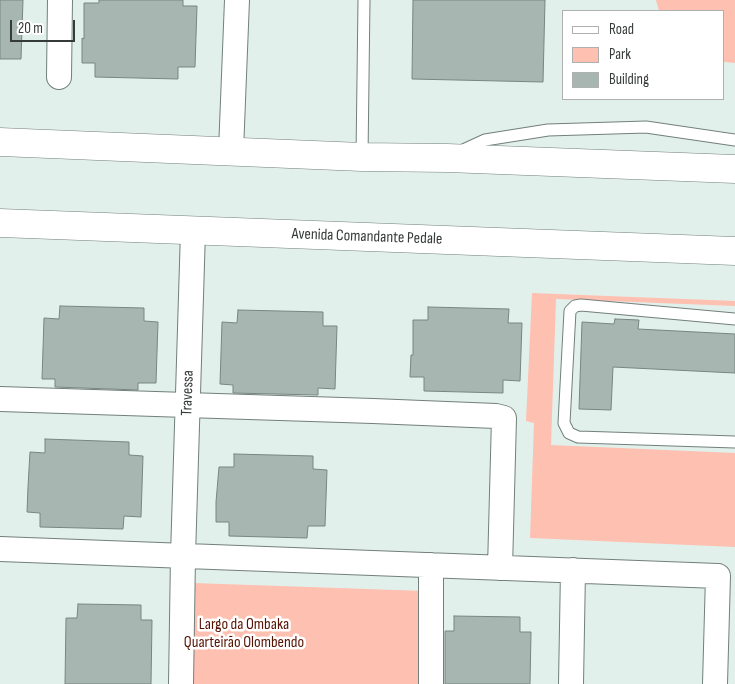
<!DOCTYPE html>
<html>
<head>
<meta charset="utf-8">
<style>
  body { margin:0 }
  #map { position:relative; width:735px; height:684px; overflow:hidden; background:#e2f0ec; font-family:"Sofia Sans Condensed",sans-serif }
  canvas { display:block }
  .legend { position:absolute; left:562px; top:10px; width:162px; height:90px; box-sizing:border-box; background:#fff; border:1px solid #aeb1b0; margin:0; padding:6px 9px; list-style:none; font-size:15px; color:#353b39 }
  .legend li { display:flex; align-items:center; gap:10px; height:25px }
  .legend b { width:25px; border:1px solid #aeb1b0 }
  .scale { position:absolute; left:10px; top:20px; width:65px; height:22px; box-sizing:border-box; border:2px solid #353b39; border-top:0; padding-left:6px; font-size:15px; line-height:18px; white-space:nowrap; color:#353b39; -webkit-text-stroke:4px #fff; paint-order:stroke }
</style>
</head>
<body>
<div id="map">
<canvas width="735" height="684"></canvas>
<ul class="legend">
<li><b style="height:6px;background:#fff"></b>Road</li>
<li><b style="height:14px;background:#fec0b1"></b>Park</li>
<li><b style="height:14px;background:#a8b6b2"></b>Building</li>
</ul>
<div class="scale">20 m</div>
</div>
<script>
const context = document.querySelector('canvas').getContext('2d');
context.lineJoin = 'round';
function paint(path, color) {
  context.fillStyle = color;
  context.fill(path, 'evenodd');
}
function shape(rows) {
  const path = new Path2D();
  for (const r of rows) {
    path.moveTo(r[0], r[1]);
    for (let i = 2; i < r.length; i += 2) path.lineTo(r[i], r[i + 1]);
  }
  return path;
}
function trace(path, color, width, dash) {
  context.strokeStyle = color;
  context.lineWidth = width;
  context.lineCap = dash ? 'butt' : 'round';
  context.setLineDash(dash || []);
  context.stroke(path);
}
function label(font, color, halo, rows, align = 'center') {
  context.font = font + ' "Sofia Sans Condensed",sans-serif';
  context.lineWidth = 5;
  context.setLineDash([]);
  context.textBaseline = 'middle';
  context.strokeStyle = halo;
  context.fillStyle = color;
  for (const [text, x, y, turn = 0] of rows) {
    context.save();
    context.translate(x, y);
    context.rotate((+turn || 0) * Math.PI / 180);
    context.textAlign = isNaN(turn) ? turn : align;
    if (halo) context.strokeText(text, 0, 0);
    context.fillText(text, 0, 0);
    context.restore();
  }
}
paint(shape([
  [656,0,735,0,735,63,724,62,724,11,659,11],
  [532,293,735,301,735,306,556,299,551,445,735,453,735,547,530,538,534,423,526,421],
  [193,583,425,591,423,684,189,684]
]), '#fec0b1');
const building = shape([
  [0,0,23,0,21,59,0,59,0,0],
  [99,0,183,0,183,6,197,6,195,67,178,67,178,79,95,77,95,63,82,63,82,38,84,39,84,3,99,3,99,0],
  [413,0,545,0,543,82,412,79,413,0],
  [60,306,144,308,144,321,158,322,156,383,138,383,138,390,55,387,55,379,42,379,44,318,59,319,60,306],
  [428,307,509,309,508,323,522,323,520,381,503,380,503,393,424,391,424,377,410,377,411,355,413,355,413,320,428,320,428,307],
  [238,310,323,312,323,326,337,326,335,389,318,388,318,395,233,393,233,385,220,384,222,322,237,323,238,310],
  [615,319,639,320,638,329,735,334,735,373,613,367,611,410,579,409,582,322,614,324,615,319],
  [45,439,129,442,129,455,143,456,141,517,124,516,123,529,40,527,40,513,27,512,28,487,30,452,45,453,45,439],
  [234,454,313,456,313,469,327,470,325,526,308,526,307,538,229,536,229,522,216,522,216,502,219,467,234,467,234,454],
  [78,604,141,605,141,620,152,620,151,684,65,684,66,618,77,618,78,604],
  [454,616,520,617,520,632,531,632,530,684,445,684,445,631,454,631,454,616]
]);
paint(building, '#a8b6b2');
trace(building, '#788581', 1);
const service = shape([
  [461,151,485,140,548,130,646,127,735,140],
  [362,157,364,0],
  [735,319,581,305,575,306,570,311,564,423,569,433,578,437,735,442]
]);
const minor = shape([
  [59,77,60,0],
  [231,151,237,0],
  [0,399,373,411,496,416,504,418,500,568],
  [0,549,718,576,715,684],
  [431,565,431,684],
  [181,684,183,556,193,231],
  [571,684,573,570]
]);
const tertiary = shape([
  [0,142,362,157,447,158,735,169],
  [0,223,735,251]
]);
trace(service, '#727f7b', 13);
trace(minor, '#727f7b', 26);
trace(tertiary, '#727f7b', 29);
trace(service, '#fff', 11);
trace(minor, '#fff', 24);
trace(tertiary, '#fff', 28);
label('16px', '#353b39', '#fff', [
  ["Avenida Comandante Pedale",367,237,2],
  ["Travessa",188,393,-88]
]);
label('16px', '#571303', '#fff', [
  ["Largo da Ombaka",244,625],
  ["Quarteirão Olombendo",244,643]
]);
</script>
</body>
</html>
